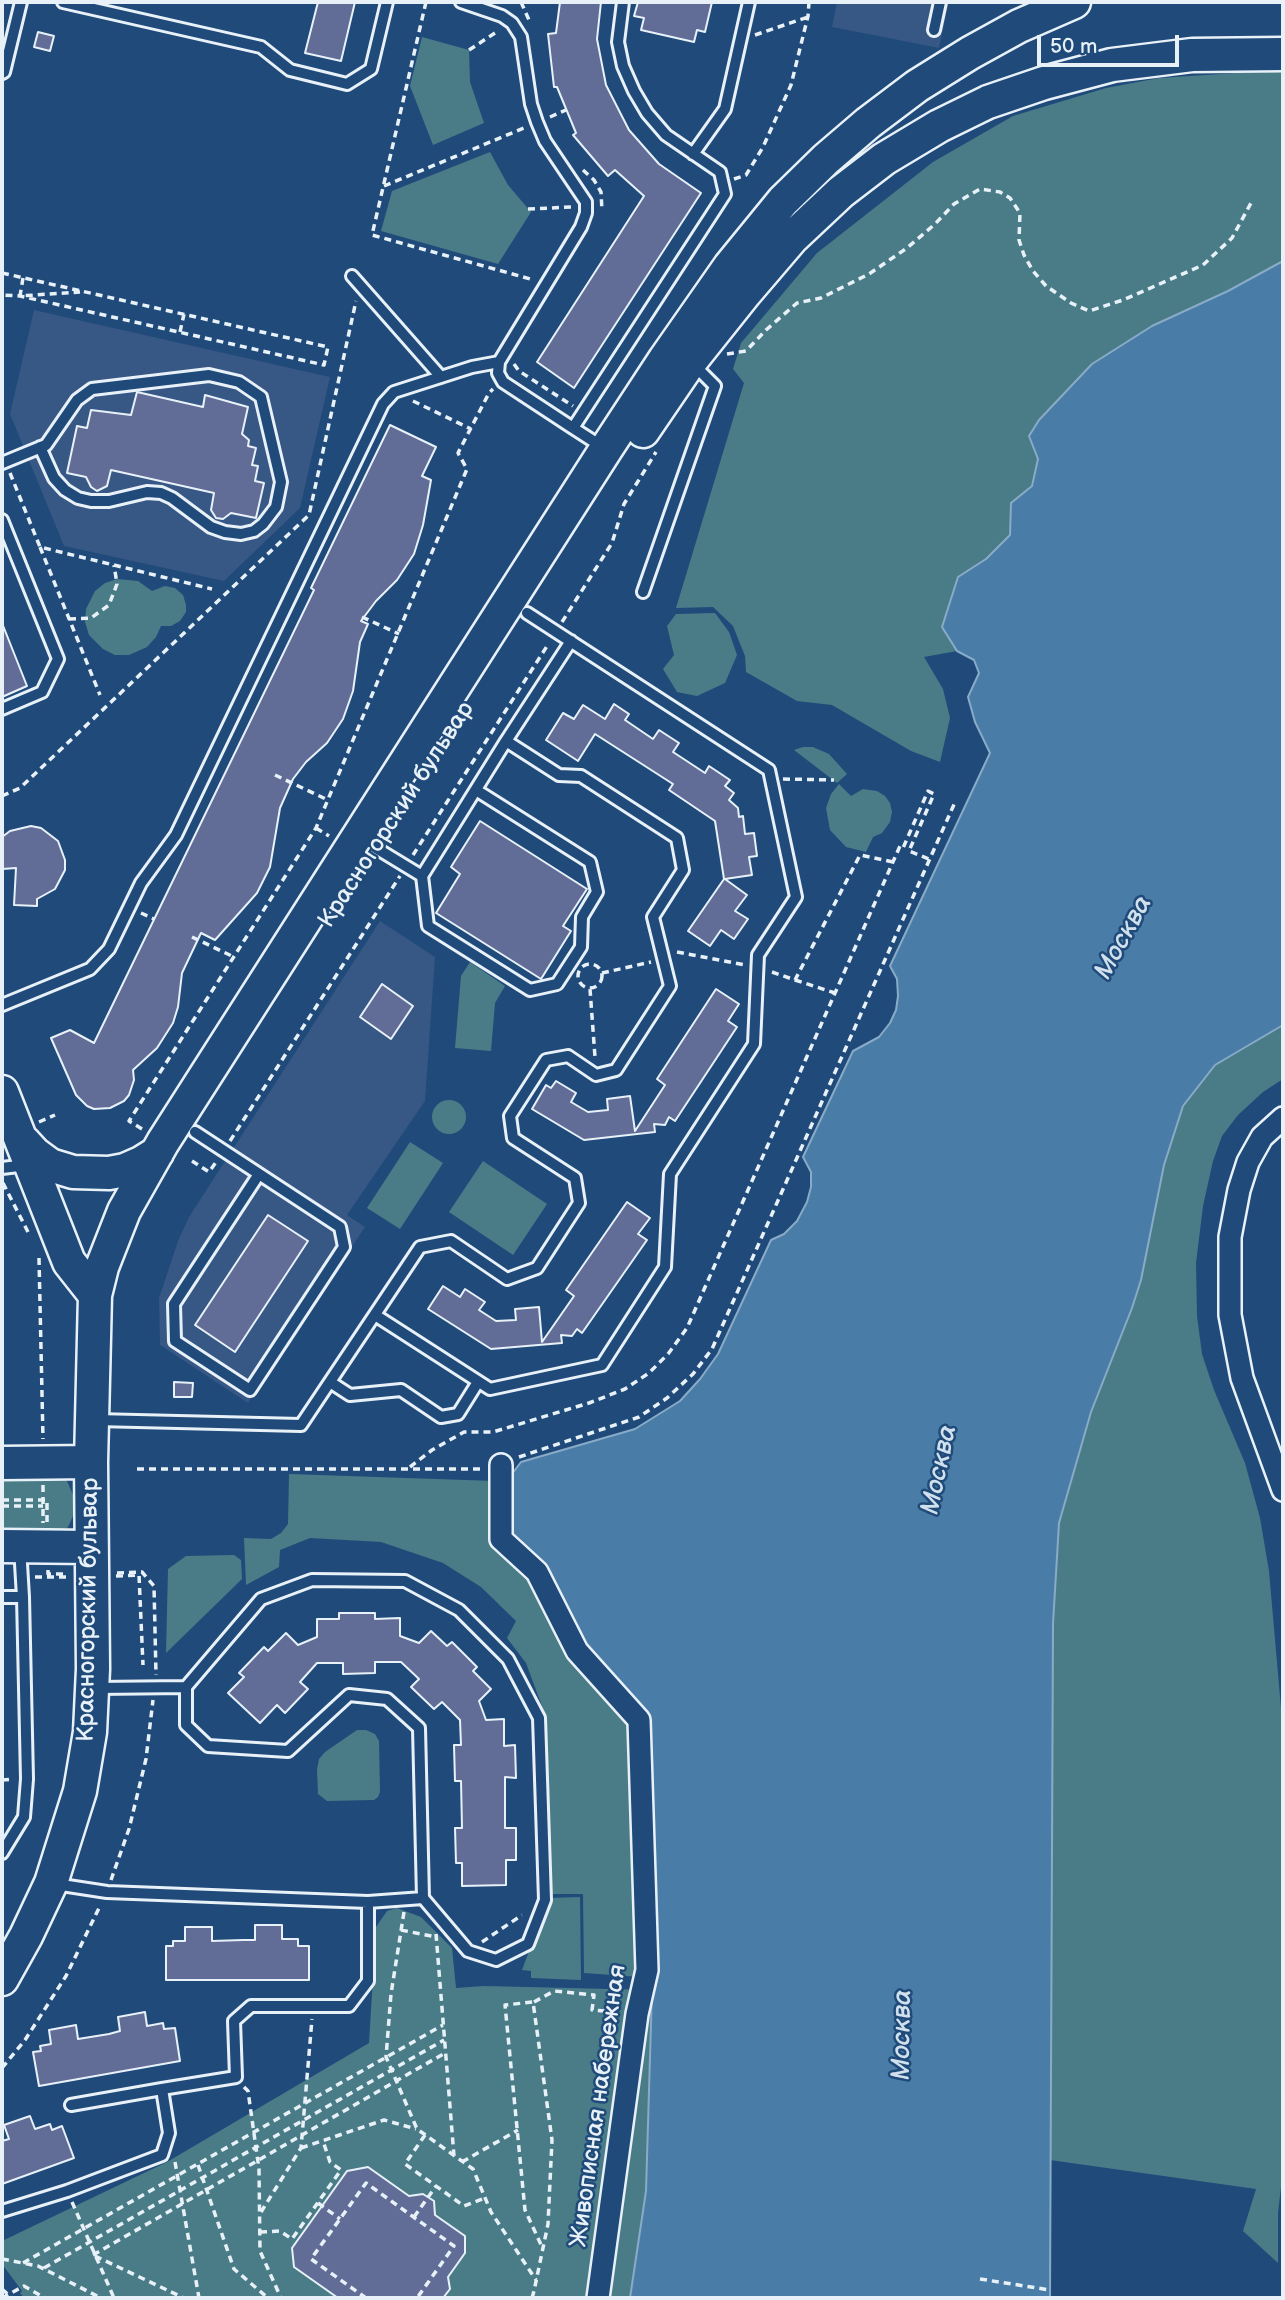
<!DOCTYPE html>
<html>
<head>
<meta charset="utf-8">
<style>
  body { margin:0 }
  #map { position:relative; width:1285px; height:2300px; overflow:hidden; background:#1f4a7a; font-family:"Balsamiq Sans",sans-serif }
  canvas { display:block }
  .frame { position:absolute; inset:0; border:4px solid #e8f1f8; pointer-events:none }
  .scale { position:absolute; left:1037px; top:35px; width:142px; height:32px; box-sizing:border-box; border:4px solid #e8f1f8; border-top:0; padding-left:9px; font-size:21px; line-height:24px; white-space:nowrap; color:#e8f1f8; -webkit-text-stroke:5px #1f4a7a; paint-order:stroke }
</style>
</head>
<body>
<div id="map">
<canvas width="1285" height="2300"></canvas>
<div class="frame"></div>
<div class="scale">50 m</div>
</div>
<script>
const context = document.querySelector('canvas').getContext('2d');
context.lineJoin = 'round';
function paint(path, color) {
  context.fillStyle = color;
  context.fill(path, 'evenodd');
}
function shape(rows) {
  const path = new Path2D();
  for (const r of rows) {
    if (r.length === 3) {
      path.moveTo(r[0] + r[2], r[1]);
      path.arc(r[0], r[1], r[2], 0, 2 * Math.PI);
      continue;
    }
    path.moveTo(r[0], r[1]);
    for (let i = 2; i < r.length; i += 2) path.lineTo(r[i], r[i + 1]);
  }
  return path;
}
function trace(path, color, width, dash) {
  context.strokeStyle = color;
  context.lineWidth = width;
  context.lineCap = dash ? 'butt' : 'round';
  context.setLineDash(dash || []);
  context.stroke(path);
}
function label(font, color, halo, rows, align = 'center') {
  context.font = font + ' "Balsamiq Sans",sans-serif';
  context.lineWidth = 5;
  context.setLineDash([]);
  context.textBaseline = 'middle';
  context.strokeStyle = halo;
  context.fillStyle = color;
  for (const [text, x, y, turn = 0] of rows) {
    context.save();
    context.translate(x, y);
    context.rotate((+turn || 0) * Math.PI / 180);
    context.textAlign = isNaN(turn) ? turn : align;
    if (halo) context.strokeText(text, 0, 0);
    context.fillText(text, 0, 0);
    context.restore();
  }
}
paint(shape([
  [837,2,949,2,939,48,832,27],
  [34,310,330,377,300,508,224,581,64,546,10,414],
  [380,921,435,957,425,1101,347,1215,365,1227,248,1403,160,1345,159,1298,178,1241,189,1217]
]), '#375785');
paint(shape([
  [422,37,469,50,470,82,484,123,433,145,410,86],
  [1283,70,1283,261,1228,291,1152,326,1092,364,1039,420,1029,436,1038,459,1032,486,1011,503,1010,535,986,559,958,577,942,627,957,651,924,657,943,689,950,718,940,762,911,751,832,705,797,701,746,672,745,656,733,626,713,607,676,608,744,383,733,369,741,343,817,253,933,162,1013,116,1106,88,1159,78],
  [490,152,508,185,531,212,498,264,381,231,392,191],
  [117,579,138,581,152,591,165,586,175,588,183,595,186,605,186,612,180,621,171,626,161,626,156,637,147,647,129,655,115,655,103,649,89,635,85,622,86,609,95,591,105,583],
  [715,613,729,632,737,655,725,683,697,696,677,692,663,669,674,655,667,626,676,614],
  [803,747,813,747,829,754,847,774,837,783,794,750],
  [839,784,851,796,863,789,877,791,885,796,890,803,892,812,890,822,882,833,873,837,866,852,846,847,830,830,826,808,831,794],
  [470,962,505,986,495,1003,491,1051,455,1048,461,976],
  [1283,1025,1283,1079,1263,1092,1238,1115,1222,1136,1213,1161,1203,1206,1196,1263,1197,1316,1202,1354,1214,1390,1245,1463,1260,1518,1269,1571,1283,1731,1283,2169,1278,2213,1278,2263,1243,2231,1256,2189,1050,2160,1053,1624,1059,1523,1091,1412,1132,1308,1141,1280,1164,1165,1183,1106,1215,1065],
  [449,1117,17],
  [410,1142,443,1163,400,1229,367,1208],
  [483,1161,547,1204,513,1255,449,1212],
  [2,1472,56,1472,67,1481,73,1495,73,1516,68,1527,58,1535,2,1535],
  [289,1474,495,1481,534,1576,635,1723,640,1977,584,1973,583,1894,549,1894,546,1717,526,1663,507,1638,516,1621,481,1587,443,1563,381,1542,310,1538,280,1550,279,1567,246,1585,244,1538,271,1539,281,1533,288,1524],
  [234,1555,241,1560,242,1579,166,1653,168,1569,186,1556],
  [357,1730,366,1730,375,1734,379,1741,380,1792,378,1797,374,1800,327,1801,318,1794,317,1770,319,1759,325,1752],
  [580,1897,581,1980,531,1978,531,1971,522,1970,549,1898],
  [397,1908,421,1917,452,1948,456,1988,484,1986,652,1990,646,2191,630,2298,24,2298,20,2293,22,2291,2,2264,2,2241,167,2162,369,2043,376,1927,387,1911]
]), '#4a7c88');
const water = shape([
  [1283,261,1283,1025,1215,1065,1183,1106,1164,1165,1141,1280,1132,1308,1091,1412,1059,1523,1053,1624,1050,2298,630,2298,646,2191,652,1990,644,1717,584,1645,508,1538,509,1478,521,1462,635,1429,680,1401,700,1379,718,1354,771,1240,784,1234,797,1221,807,1202,811,1187,811,1172,803,1157,853,1051,879,1037,890,1023,896,1010,898,996,897,979,890,966,990,753,975,722,968,697,979,673,974,660,957,651,942,627,958,577,986,559,1010,535,1011,503,1032,486,1038,459,1029,436,1039,420,1092,364,1152,326,1228,291,1283,261]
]);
paint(water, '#497da7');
trace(water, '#89abc7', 2);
const building = shape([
  [318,2,355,2,341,61,305,53,318,2],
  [560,2,601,2,597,39,606,85,629,130,659,164,701,193,574,388,537,362,644,196,615,170,608,176,573,135,576,133,557,87,554,87,548,34,556,33,560,2],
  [638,2,712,2,705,32,697,30,694,42,641,30,644,18,634,16,638,2],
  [38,32,54,36,50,51,34,47,38,32],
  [137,392,203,407,205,395,248,407,242,434,249,440,248,446,256,448,252,465,258,466,255,481,264,483,256,518,231,513,223,519,216,518,211,510,214,493,111,470,107,486,97,491,91,487,86,477,67,473,77,426,87,428,91,410,131,415,137,392],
  [390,425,436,447,422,476,431,480,423,525,414,554,397,580,376,601,361,621,368,624,360,642,353,691,343,719,327,743,306,762,293,779,280,808,270,867,257,893,215,940,201,933,182,973,178,1007,173,1023,157,1048,133,1070,134,1080,129,1095,124,1101,110,1108,94,1109,87,1106,76,1095,51,1038,70,1030,94,1043,314,590,311,588,390,425],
  [2,623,27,686,2,697,2,623],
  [614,704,629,714,625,720,653,739,659,730,679,743,673,752,705,773,709,766,730,780,725,786,734,793,729,800,738,808,739,817,743,816,745,834,754,833,757,856,749,857,752,875,725,879,747,895,735,911,748,919,734,939,721,930,710,946,688,931,724,879,715,821,669,790,673,784,595,734,578,761,546,740,563,713,574,719,583,705,605,719,614,704],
  [480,821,587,889,563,926,571,931,541,979,436,913,460,874,451,867,480,821],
  [31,826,41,828,58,841,65,860,65,870,55,889,37,899,37,906,14,905,16,868,2,869,2,837,10,831,31,826],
  [382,984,413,1006,391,1039,360,1017,382,984],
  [716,989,739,1004,728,1021,737,1027,675,1121,669,1117,665,1125,654,1124,655,1132,584,1140,532,1109,546,1085,551,1088,556,1081,576,1093,571,1102,588,1112,608,1110,607,1099,630,1096,635,1131,665,1085,657,1079,716,989],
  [627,1202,650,1218,638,1234,647,1240,582,1333,577,1329,572,1336,561,1335,562,1343,491,1349,428,1309,443,1286,460,1297,465,1289,485,1302,479,1310,496,1321,516,1320,515,1309,539,1307,542,1342,574,1296,566,1290,627,1202],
  [268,1215,308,1241,235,1352,195,1325,268,1215],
  [174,1382,193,1383,192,1397,174,1397,174,1382],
  [339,1613,375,1613,375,1619,400,1618,400,1636,419,1643,431,1631,447,1646,452,1642,477,1667,473,1671,491,1689,479,1701,486,1720,504,1719,504,1746,515,1745,516,1778,505,1777,505,1828,516,1828,516,1860,506,1860,506,1885,462,1886,462,1863,456,1863,455,1828,462,1828,461,1781,455,1781,454,1745,461,1745,460,1720,442,1702,434,1709,411,1687,419,1679,401,1662,375,1662,375,1673,343,1674,343,1663,317,1663,300,1682,308,1689,285,1713,277,1705,260,1723,228,1693,244,1677,239,1673,264,1647,268,1651,286,1633,298,1645,317,1637,317,1619,339,1619,339,1613],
  [255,1925,282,1925,282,1939,298,1939,298,1946,309,1946,309,1980,166,1980,166,1946,173,1946,173,1941,185,1941,185,1927,212,1927,212,1941,243,1940,255,1940,255,1925],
  [145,2012,147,2026,163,2023,164,2029,175,2028,180,2061,39,2086,33,2052,41,2051,40,2046,51,2044,49,2030,76,2025,78,2039,109,2034,120,2031,118,2017,145,2012],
  [30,2116,35,2129,50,2124,52,2130,62,2126,74,2158,2,2184,2,2141,9,2139,4,2125,30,2116],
  [368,2167,409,2196,423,2194,434,2201,435,2215,465,2236,465,2253,448,2277,450,2289,443,2298,338,2298,294,2267,292,2248,347,2171,368,2167]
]);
paint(building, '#626d97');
trace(building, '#e8f1f8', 2);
const lane = shape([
  [63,2,261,47,290,70,347,84,371,69,387,2],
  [461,2,502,16,512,23,521,37,531,104,537,122,545,141,586,202,586,213,581,227,499,362,498,373,503,382,573,428],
  [934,30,940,2],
  [2,73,4,72,21,2],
  [693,154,725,109,749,2],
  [352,276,441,377],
  [604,448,573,428,725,194,720,172,666,135,647,113,634,91,623,66,618,42,623,2],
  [2,463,46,445,77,400,92,389,209,375,239,382,261,397,281,482,276,507,263,524,254,531,241,534,225,532,211,527,172,498,161,493,147,492,109,501,91,501,78,498,65,490,54,478,40,447],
  [2,520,58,659,42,692,2,709],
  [643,592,715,386,693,364],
  [376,848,422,876,506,741],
  [422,876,428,926,530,990,557,984,581,947,582,917,597,892,590,862,476,790],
  [2,1005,90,969,109,949,141,883,176,835,383,404,394,392,472,367,499,362],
  [195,1132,340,1227,344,1247,250,1390,175,1341,174,1304,259,1174],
  [2,1168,27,1165],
  [375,1315,490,1389,602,1365,665,1267,670,1174,754,1044,758,955,796,897,769,770,527,613],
  [330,1382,350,1395,401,1390,441,1417,458,1414,478,1382],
  [96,1420,301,1425,420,1247,451,1241,507,1279,537,1268,579,1203,575,1178,513,1138,510,1116,546,1060,568,1056,596,1075,616,1070,670,986,653,917,683,870,677,838,581,776,559,775,506,741,571,641],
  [20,1547,23,1597],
  [2,1597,23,1597,27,1779,24,1817,2,1853],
  [186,1687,261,1599,312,1580,405,1581,459,1610,508,1659,539,1718,545,1900,528,1944,496,1960,468,1951,423,1898],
  [96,1688,186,1687,186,1725,208,1746,288,1751,349,1695,387,1699,419,1728,423,1898,368,1902],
  [55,1884,107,1892,368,1902,368,1981,349,2006,251,2006,234,2021,236,2077,162,2089],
  [2,2211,67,2191,162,2155,169,2133,162,2089,71,2105]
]);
const street = shape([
  [1283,1118,1262,1137,1248,1162,1239,1190,1230,1237,1230,1315,1242,1378,1283,1490],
  [501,1465,501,1539,537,1572,577,1651,639,1720,647,1970,637,2014,598,2298]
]);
const secondary = shape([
  [643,431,690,362,745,293,792,238,841,192,884,159,939,126,988,102,1044,83,1112,65,1192,55,1283,54],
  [2,1092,69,1262,95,1295],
  [24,1142,35,1154,50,1165,73,1172,109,1173,125,1170,141,1163,157,1153],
  [2,1463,91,1462],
  [2,1546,91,1547],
  [2,1979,26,1936,51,1883,80,1791,90,1732,93,1669,91,1462,95,1295,102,1267,124,1211,163,1142,606,449,665,359,730,266,783,201,826,159,868,123,917,86,970,53,1019,26,1074,2]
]);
trace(lane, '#e8f1f8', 16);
trace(street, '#e8f1f8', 26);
trace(secondary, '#e8f1f8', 37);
trace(shape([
  [426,2,372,235,534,280],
  [521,2,529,20],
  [755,35,808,17],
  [469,50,498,31],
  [550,117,566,110],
  [583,170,594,180,601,192,602,211],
  [734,179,746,175,763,147,791,85,808,16,809,2],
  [384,186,524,128],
  [528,209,572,207],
  [2,273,328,347,324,365,20,296,2,295],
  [23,278,20,296,80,292],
  [180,332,184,314],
  [727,354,746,351,766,330,797,303,821,298,869,274,907,248,935,224,954,204,980,189,1000,192,1010,198,1020,213,1019,240,1024,255,1033,271,1046,286,1071,303,1089,311,1123,300,1203,265,1232,238,1251,203],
  [514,364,519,371,573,406],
  [413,401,471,429],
  [10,473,40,547,212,589],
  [40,547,100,695],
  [362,617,399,634],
  [69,619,91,618,109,605,117,584,114,565],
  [562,622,612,543,624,504,656,452],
  [275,775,328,800],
  [783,779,834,780],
  [2,796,20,788,309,515,356,301],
  [316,828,329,836],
  [413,855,549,643],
  [141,913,154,919],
  [192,937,234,957],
  [677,952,745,965],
  [590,976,12],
  [772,972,795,980,860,855,893,862],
  [602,973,651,962],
  [795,980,835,993],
  [590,989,595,1057],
  [39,1122,55,1115],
  [142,1129,129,1121,316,828,467,469,458,453,489,393,493,389],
  [230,1141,400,876],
  [192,1161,209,1172,216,1162],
  [3,1183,28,1232],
  [39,1258,43,1439],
  [519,1457,639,1417,667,1398,693,1374,712,1349,956,800],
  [410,1467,432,1450,464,1432,493,1432,589,1403,625,1389,649,1373,668,1354,687,1328,900,846,903,848,928,791,934,794,909,851,929,859],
  [137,1469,482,1469],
  [43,1485,43,1523],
  [2,1500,47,1500,47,1524],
  [2,1506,43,1506],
  [48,1570,48,1574,67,1574],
  [117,1573,142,1572,154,1586,156,1675],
  [116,1576,139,1575,143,1665],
  [35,1577,70,1577],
  [2,1780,14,1779],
  [111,1880,129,1829,146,1759,153,1700],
  [404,1912,391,1994,386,2057,417,2129,473,2169,491,2212,536,2280],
  [401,1930,436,1937],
  [436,1934,454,2156],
  [482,1942,522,1915],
  [534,2002,554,1991,594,1995,592,2010,618,2012],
  [2,2068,25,2040,66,1976,100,1906],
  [244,2087,248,2091,259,2169,260,2251,281,2298],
  [425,2135,405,2164,464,2206,485,2198],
  [301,2148,384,2120,416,2129],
  [175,2162,199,2298],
  [462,2162,518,2130],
  [198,2165,234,2269,268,2298],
  [72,2202,114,2298],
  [318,2203,340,2219],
  [261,2212,301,2148,312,2019],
  [414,2217,436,2186],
  [260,2232,280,2231,292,2239,341,2170,330,2162,323,2141],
  [93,2255,445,2053],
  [95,2256,184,2298],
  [2,2259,38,2266,101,2298],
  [23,2263,443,2025],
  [44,2268,444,2040],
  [980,2279,1050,2290],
  [2,2289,12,2298],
  [2,2298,24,2286,45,2298],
  [366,2298,311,2259,366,2183,454,2246,417,2298],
  [532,2298,534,2291,548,2224,552,2140,533,2002,505,2005,525,2210,543,2249]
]), '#e8f1f8', 3.5, [7, 5]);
trace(lane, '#1f4a7a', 10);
trace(street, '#1f4a7a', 21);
trace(secondary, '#1f4a7a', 32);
label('24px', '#e8f1f8', '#1f4a7a', [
  ["Красногорский бульвар",397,815,-57],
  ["Красногорский бульвар",89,1610,-89],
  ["Живописная набережная",599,2106,-82]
]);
label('italic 26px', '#d0e0ec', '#1f4a7a', [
  ["Москва",1124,938,-61],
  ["Москва",940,1470,-78],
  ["Москва",903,2035,-89]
]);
</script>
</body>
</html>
